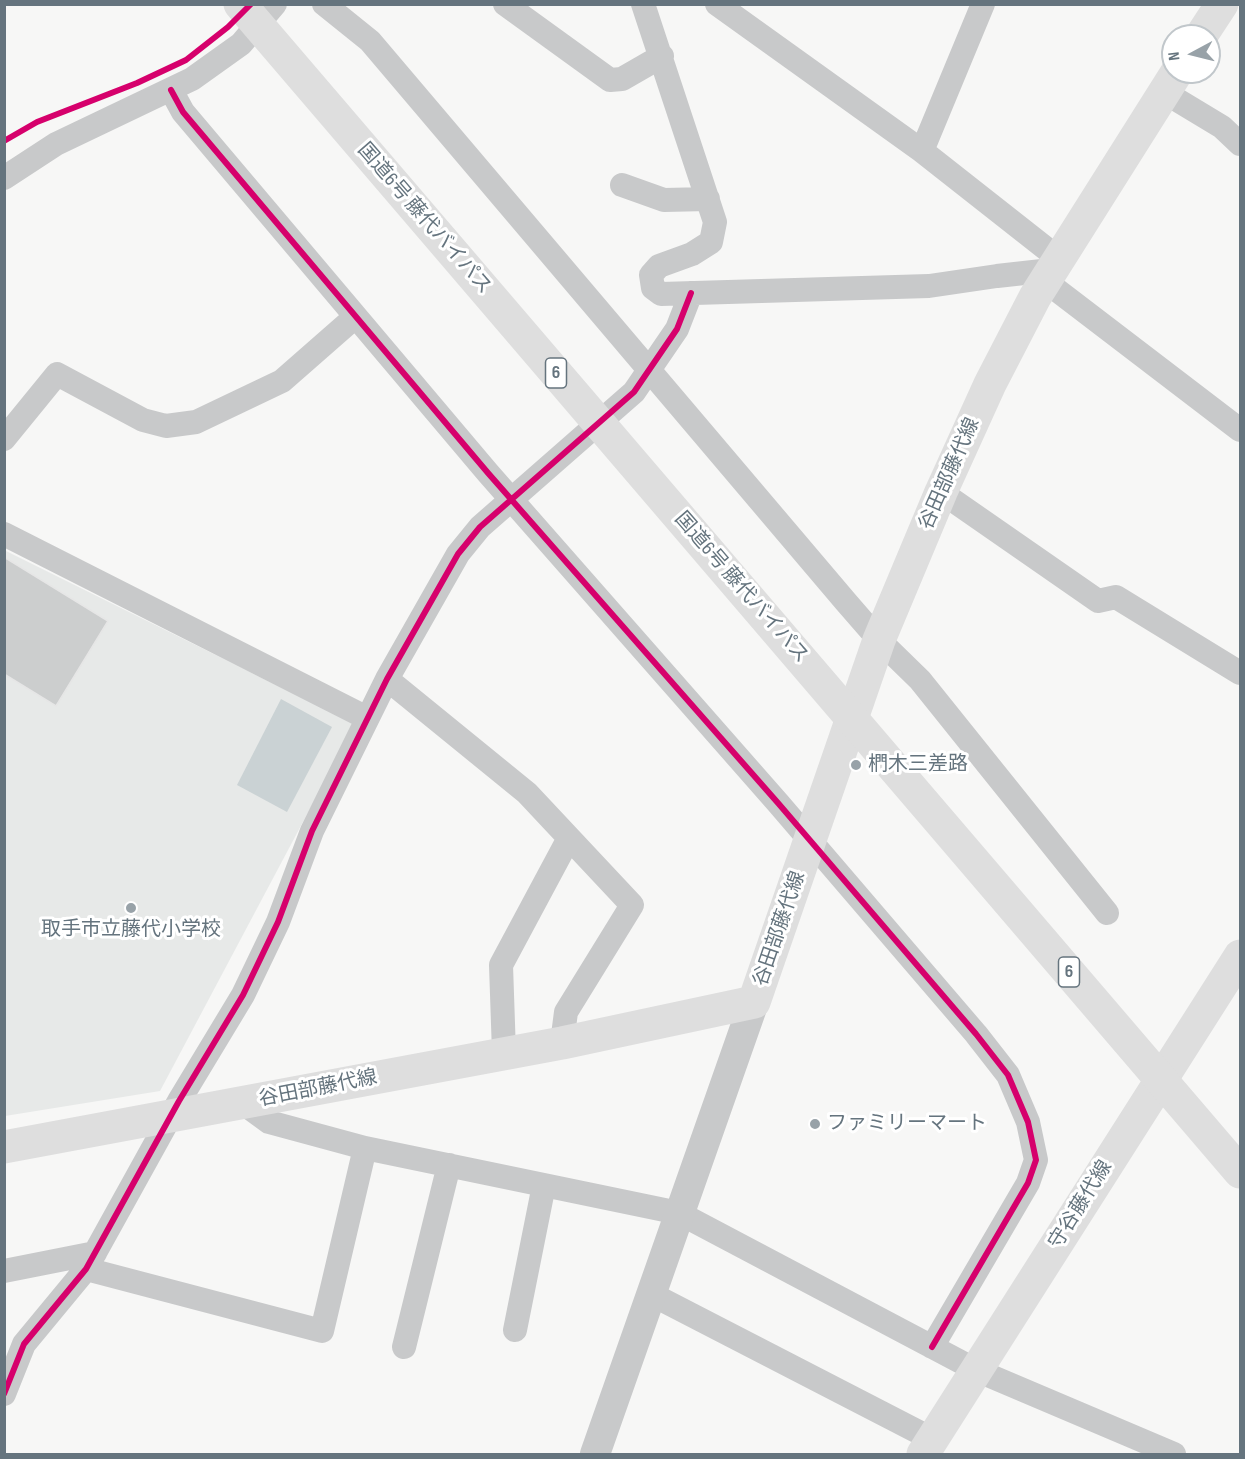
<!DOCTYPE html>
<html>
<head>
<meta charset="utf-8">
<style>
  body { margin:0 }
  #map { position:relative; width:1245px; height:1459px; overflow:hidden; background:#f7f7f6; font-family:"Sofia Sans Condensed",sans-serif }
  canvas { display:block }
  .frame { position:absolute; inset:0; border:6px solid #65747e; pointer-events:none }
  .north { position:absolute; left:1161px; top:24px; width:60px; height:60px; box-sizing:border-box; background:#fff; border:2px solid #c1c7cb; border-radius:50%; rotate:263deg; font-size:16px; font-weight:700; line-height:24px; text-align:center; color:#65747e }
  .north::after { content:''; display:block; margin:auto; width:21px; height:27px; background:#98a2a8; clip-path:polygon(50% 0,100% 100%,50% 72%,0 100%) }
</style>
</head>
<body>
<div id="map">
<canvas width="1245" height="1459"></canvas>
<div class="frame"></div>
<div class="north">N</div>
</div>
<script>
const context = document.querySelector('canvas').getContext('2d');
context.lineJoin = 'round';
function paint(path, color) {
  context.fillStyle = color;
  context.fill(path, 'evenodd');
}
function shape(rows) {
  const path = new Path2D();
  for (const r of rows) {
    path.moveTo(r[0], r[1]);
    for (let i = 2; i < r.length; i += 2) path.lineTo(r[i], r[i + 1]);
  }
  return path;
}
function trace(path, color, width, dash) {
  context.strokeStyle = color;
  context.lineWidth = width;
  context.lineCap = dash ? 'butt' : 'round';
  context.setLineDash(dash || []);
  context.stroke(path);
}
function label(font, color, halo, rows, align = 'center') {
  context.font = font + ' "Sofia Sans Condensed","Noto Sans JP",sans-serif';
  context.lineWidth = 6;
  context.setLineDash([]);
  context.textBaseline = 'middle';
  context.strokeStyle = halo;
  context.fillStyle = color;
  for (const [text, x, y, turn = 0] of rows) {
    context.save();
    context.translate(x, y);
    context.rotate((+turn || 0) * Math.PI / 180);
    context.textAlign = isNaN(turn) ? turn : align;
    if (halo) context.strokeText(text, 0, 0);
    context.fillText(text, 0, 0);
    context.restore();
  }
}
paint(shape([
  [4,550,355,724,160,1091,5,1116]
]), '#e7e9e8');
paint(shape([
  [281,699,332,727,287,812,237,785]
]), '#cad2d4');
const building = shape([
  [4,557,108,621,56,706,4,674,4,557]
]);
paint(building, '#cccece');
trace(building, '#e6e6e6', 1.5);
trace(shape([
  [324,4,370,41,846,602,879,640,920,680,1107,913],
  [505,4,610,80,622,79,662,56],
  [643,4,715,222,711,242,692,254,659,266,651,275,653,288,661,294,929,286,997,276,1051,270],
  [717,4,922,151,1058,258],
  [171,90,183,112,488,473,778,803,976,1034,1008,1075,1028,1122,1036,1160,1028,1183,932,1347],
  [1164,92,1222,127,1240,144],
  [922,151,983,4],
  [4,178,56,144,192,79,241,44,275,4],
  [622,185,664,200,708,199],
  [1045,281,1240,430],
  [4,439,57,374,143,420,166,426,196,422,282,381,355,317],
  [941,492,1098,601,1116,597,1240,673],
  [4,534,367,718],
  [387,679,527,793,632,905,566,1012,562,1043],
  [504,1053,501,965,569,838],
  [243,1103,269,1122,365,1148,679,1213,976,1370,1174,1454],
  [86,1269,322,1331,365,1148],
  [4,1271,95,1253],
  [651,1294,932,1439],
  [515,1330,544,1185],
  [404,1347,449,1165],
  [4,1394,24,1344,86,1269,179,1101,243,995,278,922,312,831,387,679,458,554,480,527,634,392,677,329,691,293]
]), '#c8c9ca', 24);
trace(shape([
  [595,1454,754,1002]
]), '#c8c9ca', 30);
trace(shape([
  [1201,36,1222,4],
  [4,1147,562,1043,754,1002,879,640,941,492,990,384,1035,297,1177,72],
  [923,1454,1240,956]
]), '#dedede', 33);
trace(shape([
  [240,4,1240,1172]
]), '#dedede', 33);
trace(shape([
  [171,90,183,112,488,473,778,803,976,1034,1008,1075,1028,1122,1036,1160,1028,1183,932,1347],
  [4,141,37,122,137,83,186,60,228,27,251,4],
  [4,1394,24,1344,86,1269,179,1101,243,995,278,922,312,831,387,679,458,554,480,527,634,392,677,329,691,293]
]), '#d6006c', 6);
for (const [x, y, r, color] of [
  [856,765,6,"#98a2a8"],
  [131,908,6,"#98a2a8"],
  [815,1124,6,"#98a2a8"]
]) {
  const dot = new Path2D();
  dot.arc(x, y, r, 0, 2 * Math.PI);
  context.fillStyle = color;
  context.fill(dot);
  trace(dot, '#fff', 2);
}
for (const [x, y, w] of [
  [556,373,21],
  [1069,972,21]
]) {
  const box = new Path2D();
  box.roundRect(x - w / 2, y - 15, w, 30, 4.5);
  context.fillStyle = '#fff';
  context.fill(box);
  trace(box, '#65747e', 1.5);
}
label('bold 18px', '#65747e', null, [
  ["6",556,373],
  ["6",1069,972]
]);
label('20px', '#65747e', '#fff', [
  ["国道6号 藤代バイパス",424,219,49],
  ["谷田部藤代線",950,474,-66],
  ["国道6号 藤代バイパス",741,588,49],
  ["谷田部藤代線",780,929,-71],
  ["谷田部藤代線",318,1089,-11],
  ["守谷藤代線",1081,1205,-58]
]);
label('20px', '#65747e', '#fff', [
  ["椚木三差路",868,765],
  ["取手市立藤代小学校",131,930,"center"],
  ["ファミリーマート",827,1124]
], 'left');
</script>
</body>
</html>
